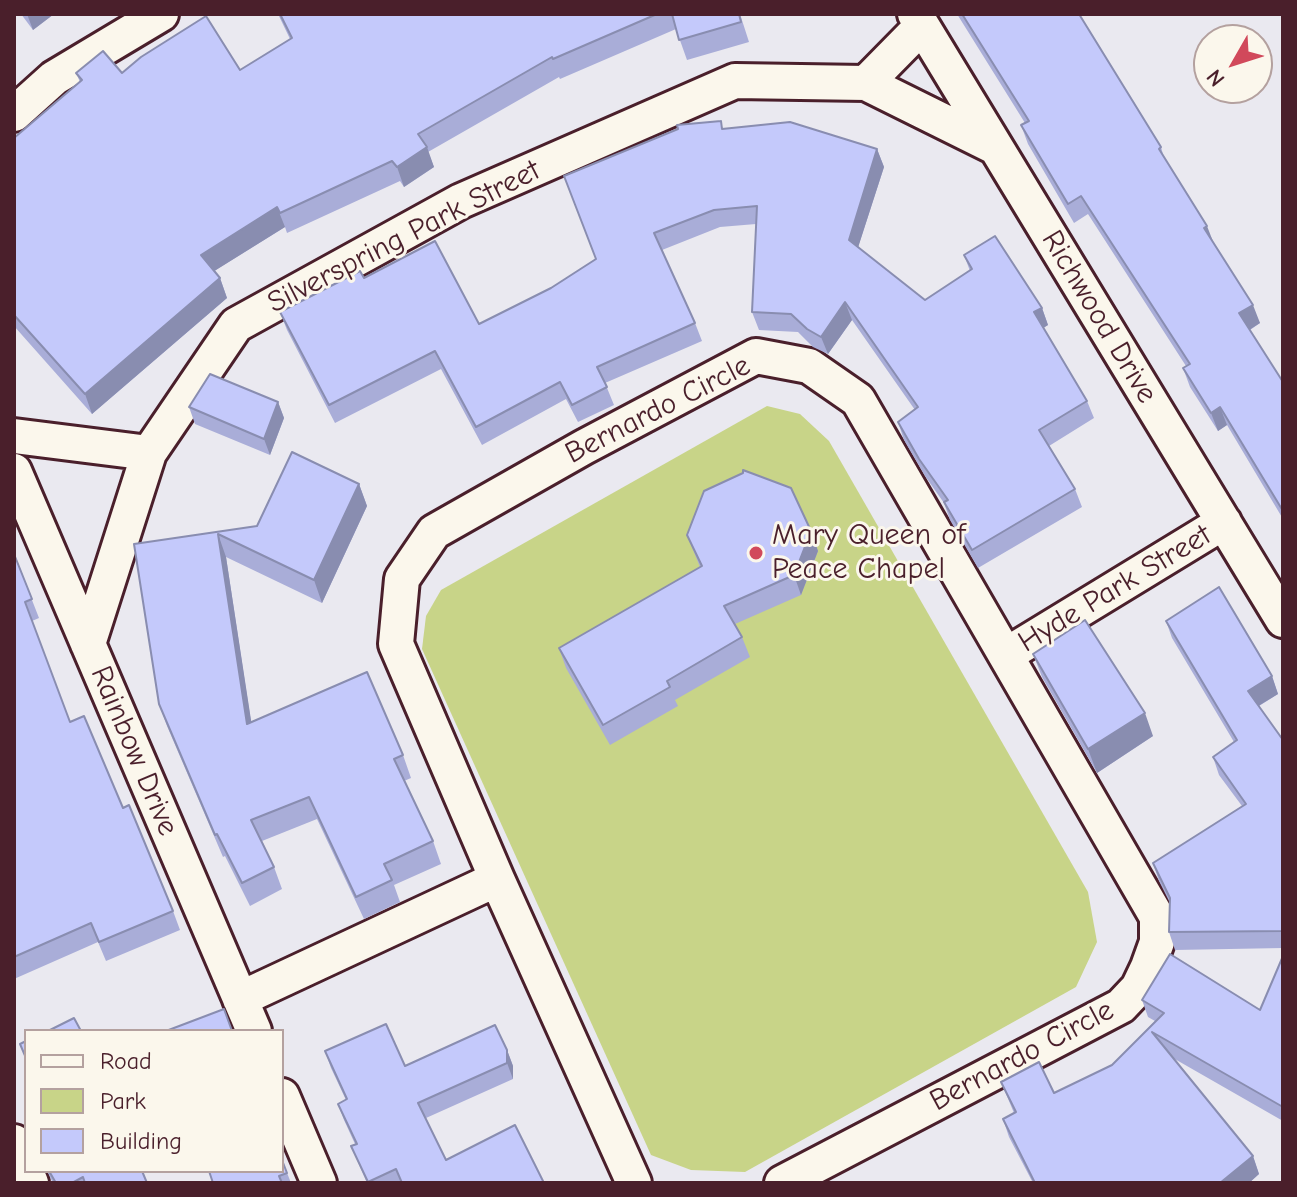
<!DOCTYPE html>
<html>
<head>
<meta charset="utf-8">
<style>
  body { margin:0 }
  #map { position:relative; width:1297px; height:1197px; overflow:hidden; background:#eae9f0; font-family:"Comic Neue",sans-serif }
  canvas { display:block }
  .frame { position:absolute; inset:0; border:16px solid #4a1f2b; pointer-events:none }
  .legend { position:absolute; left:24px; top:1029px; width:260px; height:144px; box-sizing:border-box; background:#fbf7ec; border:2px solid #b4a19f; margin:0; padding:10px 14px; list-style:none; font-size:24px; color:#4a1f2b }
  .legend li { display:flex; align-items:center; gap:16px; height:40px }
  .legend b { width:40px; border:2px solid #b4a19f }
  .north { position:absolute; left:1193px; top:24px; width:80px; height:80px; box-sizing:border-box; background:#fbf7ec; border:2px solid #b4a19f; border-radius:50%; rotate:231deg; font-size:22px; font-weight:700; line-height:32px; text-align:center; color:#4a1f2b }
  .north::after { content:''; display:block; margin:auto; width:28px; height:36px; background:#d1495b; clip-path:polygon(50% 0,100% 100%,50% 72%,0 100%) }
</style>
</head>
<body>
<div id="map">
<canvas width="1297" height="1197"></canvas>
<div class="frame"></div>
<ul class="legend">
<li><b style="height:10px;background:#fbf7ec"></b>Road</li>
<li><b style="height:22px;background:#c8d488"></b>Park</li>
<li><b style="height:22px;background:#c4c9fb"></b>Building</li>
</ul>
<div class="north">N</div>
</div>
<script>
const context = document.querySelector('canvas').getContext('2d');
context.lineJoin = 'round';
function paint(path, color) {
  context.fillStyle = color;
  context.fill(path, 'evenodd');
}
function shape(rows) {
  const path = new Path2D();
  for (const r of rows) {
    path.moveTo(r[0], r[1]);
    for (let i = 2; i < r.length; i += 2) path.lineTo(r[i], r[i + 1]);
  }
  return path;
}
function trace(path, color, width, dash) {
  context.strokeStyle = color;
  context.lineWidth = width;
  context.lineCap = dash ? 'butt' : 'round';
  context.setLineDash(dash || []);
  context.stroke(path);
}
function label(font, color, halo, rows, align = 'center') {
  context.font = font + ' "Comic Neue",sans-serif';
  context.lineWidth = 6;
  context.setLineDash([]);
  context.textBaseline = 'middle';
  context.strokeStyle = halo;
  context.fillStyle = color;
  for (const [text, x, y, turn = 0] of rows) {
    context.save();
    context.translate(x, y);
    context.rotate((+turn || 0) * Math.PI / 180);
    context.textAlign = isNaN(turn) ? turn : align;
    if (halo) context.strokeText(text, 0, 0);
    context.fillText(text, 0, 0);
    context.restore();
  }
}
paint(shape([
  [767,406,800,414,829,441,1088,892,1097,942,1076,987,745,1172,691,1170,651,1155,422,649,426,616,441,590]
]), '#c8d488');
const minor = shape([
  [915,14,1283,620],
  [866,83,922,26],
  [14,114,54,78,161,14],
  [14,436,149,453],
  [14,471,254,1031],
  [88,644,149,453,236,325,461,201,735,81,866,83,995,147],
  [1006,655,1224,522],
  [240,999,497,879],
  [282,1096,319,1183],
  [14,1142,31,1183],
  [634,1183,497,879,396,644,402,579,434,532,584,447,756,356,809,366,858,400,1157,917,1157,942,1148,967,1138,988,1121,1006,782,1183]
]);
trace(minor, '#4a1f2b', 40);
trace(minor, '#fbf7ec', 34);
paint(shape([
  [21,14,54,14,33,30],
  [278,14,740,14,749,42,687,60,676,29,560,79,559,77,428,152,434,167,404,187,400,181,287,233,285,227,214,271,220,278,227,298,92,414,14,326,14,138,80,82,76,73,240,70,290,39],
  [957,14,1079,14,1161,147,1164,158,1260,323,1250,330,1283,382,1283,519,1227,425,1218,431,1190,387,1183,368,1186,366,1088,214,1074,223,1028,144,1021,125,1025,123],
  [724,129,877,149,884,167,858,247,925,300,970,271,964,255,1042,308,1048,325,1043,328,1087,401,1094,418,1049,446,1075,489,1082,507,978,568,950,520,944,503,925,476,904,440,898,422,915,410,852,320,828,354,813,347,798,332,759,330,752,312,756,224,720,227,662,250,695,323,702,341,605,383,614,405,578,422,566,399,482,445,441,369,335,423,287,330,280,312,364,278,479,324,551,288,596,259],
  [278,402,284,418,270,455,195,424,189,407],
  [359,484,367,506,322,603,226,557,251,722,403,755,411,778,404,781,433,841,441,864,394,885,400,902,364,919,317,819,262,841,274,867,282,889,250,906,225,856,223,857,167,726,159,704,134,544,257,526],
  [811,531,818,551,801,595,735,624,742,637,750,657,675,700,678,706,610,745,566,668,559,648,700,567,687,535],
  [14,554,39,618,32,621,70,722,123,808,173,911,180,930,106,961,98,942,14,979],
  [1166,621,1272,676,1278,694,1259,706,1283,740,1283,948,1175,950,1169,932,1170,903,1159,881,1153,863,1242,806,1219,775,1213,757,1234,742,1172,638],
  [1033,654,1153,736,1097,773,1042,677],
  [1283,956,1283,1121,1173,1058,1253,1156,1259,1174,1249,1183,1033,1183,1009,1137,1003,1119,1014,1113,1001,1082,1054,1093,1112,1065,1155,1021,1148,1017,1142,1000,1260,1010],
  [507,1050,513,1066,513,1079,426,1118,446,1160,544,1183,367,1183,351,1146,355,1144,344,1120,338,1104,346,1100,331,1068,325,1051,405,1066],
  [282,1160,291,1183,213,1183],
  [47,1171,142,1171,147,1183,150,1183,53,1183]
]), '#a9add8');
paint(shape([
  [27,14,54,14,33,30],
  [427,147,434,167,404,187,397,167],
  [877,149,884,167,855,257,849,240],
  [277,207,285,227,208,275,201,255],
  [1207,226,1214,244,1204,228],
  [220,278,227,298,92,414,85,394],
  [845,302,852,320,828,354,821,337],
  [1253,305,1260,323,1246,332,1239,313],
  [1042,308,1048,325,1040,330,1034,312],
  [278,402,284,418,270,455,264,439],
  [1220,407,1227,425,1218,431,1211,413],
  [359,484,367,506,322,603,314,580],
  [811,531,818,551,801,595,794,575],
  [218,534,226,557,255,746,247,724],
  [1272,676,1278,694,1255,708,1248,691],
  [1145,713,1153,736,1097,773,1088,749],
  [507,1050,513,1066,513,1079,507,1063],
  [1253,1156,1259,1174,1249,1183,1220,1183]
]), '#898db0');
const building = shape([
  [280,14,657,14,553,59,552,57,418,134,427,147,397,167,392,161,280,213,277,207,201,255,220,278,85,394,14,315,14,138,82,80,76,73,103,51,122,73,141,57,206,16,240,70,292,38,280,14],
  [672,14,739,14,741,22,679,40,672,14],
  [962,14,1079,14,1161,147,1159,149,1207,226,1204,228,1253,305,1239,313,1283,382,1283,511,1220,407,1211,413,1183,368,1190,364,1081,196,1068,204,1021,125,1029,121,962,14],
  [721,121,722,129,790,122,877,149,849,240,925,300,972,269,964,255,995,236,1042,308,1034,312,1087,401,1039,430,1075,489,972,550,944,502,948,500,919,459,898,422,918,407,845,302,821,337,807,329,791,314,752,312,757,206,714,210,654,233,695,323,597,367,607,387,572,405,560,382,476,427,435,351,329,405,280,312,360,271,364,278,435,241,479,324,551,288,596,259,564,176,678,129,677,125,721,121],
  [210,374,278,402,264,439,189,407,210,374],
  [292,452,359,484,314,580,218,534,247,724,367,672,403,755,394,759,433,841,384,864,392,880,356,897,309,797,251,820,274,867,242,883,217,834,215,835,159,704,134,544,257,526,292,452],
  [743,470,791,488,811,531,794,575,724,606,742,637,667,681,670,687,603,725,559,648,702,566,687,535,704,491,743,473,743,470],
  [14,554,32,599,25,602,70,722,84,716,123,808,129,805,173,911,99,942,91,923,14,957,14,554],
  [1219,587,1272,676,1248,691,1283,740,1283,931,1169,932,1170,898,1153,863,1246,804,1213,757,1237,740,1166,621,1219,587],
  [1085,620,1145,713,1088,749,1033,654,1085,620],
  [1170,954,1260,1010,1283,956,1283,1107,1152,1032,1253,1156,1220,1183,1035,1183,1003,1119,1016,1112,1001,1082,1039,1062,1054,1093,1112,1065,1164,1013,1142,1000,1170,954],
  [224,1009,232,1031,166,1031,224,1009],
  [74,1018,81,1031,48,1031,74,1018],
  [386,1024,405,1066,495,1025,507,1050,507,1063,418,1103,446,1160,515,1125,544,1183,402,1183,396,1169,368,1182,351,1146,357,1144,338,1104,347,1099,325,1051,386,1024],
  [26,1041,26,1058,20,1044,26,1041],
  [282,1160,287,1173,279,1176,282,1183,213,1183,209,1171,282,1171,282,1160],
  [49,1171,142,1171,147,1183,150,1182,150,1183,85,1183,83,1177,72,1183,56,1183,49,1171]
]);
paint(building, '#c4c9fb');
trace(building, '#898db0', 2);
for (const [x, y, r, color] of [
  [756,553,8,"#d1495b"]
]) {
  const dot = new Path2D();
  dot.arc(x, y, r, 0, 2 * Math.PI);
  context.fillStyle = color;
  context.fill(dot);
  trace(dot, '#fbf7ec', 3);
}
label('30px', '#4a1f2b', '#fbf7ec', [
  ["Silverspring Park Street",404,237,-27],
  ["Richwood Drive",1099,317,59],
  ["Bernardo Circle",658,410,-27],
  ["Hyde Park Street",1115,589,-31],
  ["Rainbow Drive",134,751,67],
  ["Bernardo Circle",1022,1056,-28]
]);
label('30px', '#4a1f2b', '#fbf7ec', [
  ["Mary Queen of",772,536],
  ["Peace Chapel",772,570]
], 'left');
</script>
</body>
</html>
